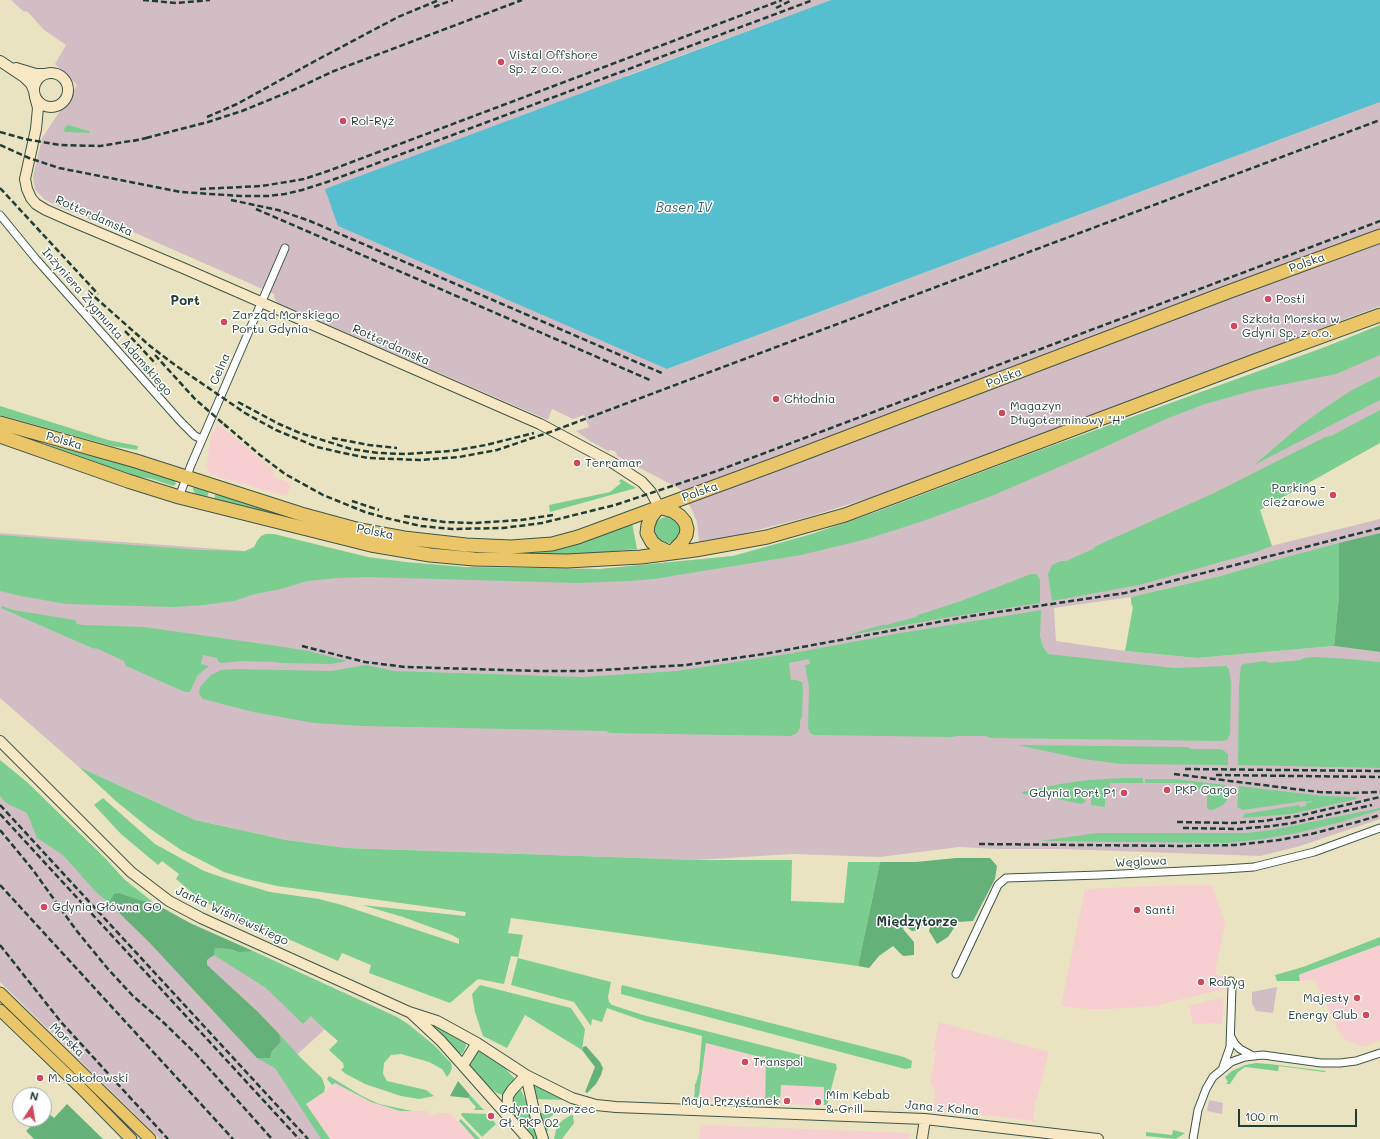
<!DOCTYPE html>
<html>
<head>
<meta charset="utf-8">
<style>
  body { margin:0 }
  #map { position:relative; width:1380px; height:1139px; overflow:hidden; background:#e9e3c2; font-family:Mali,sans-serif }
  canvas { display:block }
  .north { position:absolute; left:12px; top:1087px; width:40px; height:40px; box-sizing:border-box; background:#fff; border:1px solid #a5b1ae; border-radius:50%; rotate:12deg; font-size:11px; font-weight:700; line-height:16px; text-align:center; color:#1f3d34 }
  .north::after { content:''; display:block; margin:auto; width:14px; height:18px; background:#d1495b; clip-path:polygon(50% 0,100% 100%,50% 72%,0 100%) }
  .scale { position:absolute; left:1238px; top:1109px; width:119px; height:18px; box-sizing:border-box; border:2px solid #1f3d34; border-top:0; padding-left:5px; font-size:12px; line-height:14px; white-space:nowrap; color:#1f3d34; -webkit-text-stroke:3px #fff; paint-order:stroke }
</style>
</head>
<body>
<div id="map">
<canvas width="1380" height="1139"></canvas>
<div class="north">N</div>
<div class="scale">100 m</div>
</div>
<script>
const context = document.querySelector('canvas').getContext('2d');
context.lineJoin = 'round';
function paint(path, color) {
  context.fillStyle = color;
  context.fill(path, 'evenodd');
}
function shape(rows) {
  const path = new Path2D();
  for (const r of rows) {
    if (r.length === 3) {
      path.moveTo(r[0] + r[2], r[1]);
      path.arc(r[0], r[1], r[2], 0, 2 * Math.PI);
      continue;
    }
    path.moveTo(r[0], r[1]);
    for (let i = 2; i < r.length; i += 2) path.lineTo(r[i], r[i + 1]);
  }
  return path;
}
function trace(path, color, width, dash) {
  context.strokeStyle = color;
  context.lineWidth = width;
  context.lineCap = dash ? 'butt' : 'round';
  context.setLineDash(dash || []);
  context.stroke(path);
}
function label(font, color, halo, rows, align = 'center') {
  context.font = font + ' Mali,sans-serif';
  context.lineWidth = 3;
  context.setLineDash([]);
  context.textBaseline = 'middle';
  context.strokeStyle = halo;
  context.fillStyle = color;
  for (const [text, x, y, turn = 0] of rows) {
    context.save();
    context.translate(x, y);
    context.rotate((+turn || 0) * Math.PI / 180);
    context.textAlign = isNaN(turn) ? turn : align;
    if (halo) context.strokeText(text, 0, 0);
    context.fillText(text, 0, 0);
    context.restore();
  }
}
paint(shape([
  [218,424,275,471,272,477,291,483,287,496,211,475,206,468,211,436],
  [1212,885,1225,923,1215,972,1217,975,1232,978,1236,986,1154,1006,1110,1009,1088,1009,1061,1006,1085,889,1151,886],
  [1380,945,1380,1040,1363,1047,1347,1041,1338,1031,1315,980,1300,981,1299,975],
  [1224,997,1222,1023,1220,1025,1215,1023,1193,1024,1189,1006],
  [939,1022,1049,1052,1035,1105,1033,1121,934,1109,935,1090,930,1084,936,1051,933,1050],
  [706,1043,760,1057,766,1056,765,1104,698,1102],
  [335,1083,360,1097,385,1107,400,1111,428,1111,429,1115,436,1116,438,1113,450,1113,475,1139,330,1139,306,1104,322,1094],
  [781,1085,824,1087,824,1105,780,1104],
  [701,1125,910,1133,909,1139,699,1139]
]), '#f7cfd0');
paint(shape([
  [11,0,831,0,626,76,667,369,1380,102,1380,306,892,491,808,517,734,536,699,542,697,522,692,510,680,489,617,456,616,452,611,450,608,451,590,441,576,431,589,427,584,415,573,419,552,409,548,420,278,303,275,300,274,294,99,217,91,220,57,206,44,199,35,189,33,177,42,138,77,85,55,64,66,45,44,30,28,12,23,11],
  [1380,327,1380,439,1259,510,1271,546,1380,519,1380,533,1275,560,1220,576,1131,597,1054,608,1056,641,1125,651,1197,658,1334,646,1380,652,1380,819,1297,847,1260,856,1061,849,999,849,959,847,880,857,792,854,697,860,347,848,286,840,195,820,79,767,0,698,0,533,464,567,600,569,733,556,812,534,876,512,1038,451],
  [0,774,133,894,227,942,283,978,324,1030,279,1071,330,1139,160,1139,0,982],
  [1277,987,1273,1013,1256,1011,1252,1003,1252,992],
  [1209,1100,1223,1103,1222,1114,1207,1111]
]), '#d2bdc5');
paint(shape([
  [68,125,89,131,90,133,65,132,64,130,65,127],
  [1380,325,1380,355,1336,374,1255,390,1205,404,1166,419,1087,455,989,497,923,521,867,539,801,555,654,579,629,581,578,583,367,577,339,578,307,581,281,589,255,594,234,601,203,605,175,607,66,604,21,596,0,591,0,535,201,550,245,551,254,547,257,541,261,536,266,534,274,534,368,557,406,562,464,567,600,569,733,556,812,534,876,512,1038,451,1320,349],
  [1380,376,1380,400,1254,465,1301,425,1332,403,1352,390],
  [0,406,108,440,138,446,137,450,112,446,0,415],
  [1380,410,1380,443,1260,510,1272,546,1253,553,1139,585,1052,601,1048,574,1052,565,1061,561,1066,561,1093,549,1096,546,1214,493,1325,437,1331,436],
  [30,440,88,455,115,460,171,478,175,481,176,484,173,486,152,479,124,474],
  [621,479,636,488,550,512,549,505,610,492,621,483,619,481],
  [197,486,209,490,207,498,195,493,193,490,193,487],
  [216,492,279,512,505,552,532,553,554,550,586,541,632,523,637,549,554,557,513,556,397,545,214,500],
  [667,530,13],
  [1339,543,1339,595,1334,646,1197,658,1125,651,1133,607,1131,603,1131,597,1220,576,1275,560],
  [1031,574,1036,574,1040,579,1040,603,944,618,845,636,881,625,886,625,916,617,918,615,961,601],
  [2,606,13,610,75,620,77,624,83,625,144,627,284,647,308,651,347,661,331,664,280,663,275,662,244,661,221,663,218,661,217,658,203,655,201,664,209,666,197,676,190,692,185,692,126,666,124,661,98,649,92,648,1,608],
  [1041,610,1040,636,1043,647,1048,654,1174,668,1226,666,1229,669,1231,684,1230,734,1227,740,1221,741,991,738,985,736,957,736,952,737,814,735,810,733,808,728,809,688,805,665,810,664,809,659,789,663,791,680,796,680,802,682,803,689,802,717,800,721,800,728,797,733,791,736,610,733,606,731,363,726,314,723,253,712,203,699,199,694,200,687,211,675,221,670,235,669,331,671,366,665,394,671,582,677,677,671,788,654,895,634],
  [1314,657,1349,659,1380,662,1380,768,1238,765,1239,685,1241,666,1243,664,1265,661,1269,663,1301,660,1304,658],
  [1017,745,1188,747,1191,749,1219,749,1223,750,1228,754,1228,765,1121,764,1083,759],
  [0,760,27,782,106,859,124,879,154,903,139,900,110,902,112,906,95,891,63,855,37,838,27,813,6,803,0,796],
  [79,767,195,820,286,840,347,848,697,860,792,860,791,901,844,903,848,862,880,862,858,966,511,918,508,933,523,935,518,958,611,982,608,997,609,1002,612,1005,643,1015,836,1064,837,1070,836,1070,827,1105,824,1105,824,1087,781,1085,780,1104,765,1104,766,1056,760,1057,706,1043,698,1102,694,1102,695,1084,696,1083,699,1072,702,1036,644,1021,607,1008,602,1022,592,1019,591,1026,574,1002,511,985,518,957,511,956,504,984,478,979,450,1003,369,973,371,965,342,953,338,961,202,901,176,879,179,874,162,861,158,865,121,834,94,805,103,798,155,844,204,871,236,882,270,892,319,899,342,905,459,944,459,939,452,935,403,917,362,905,465,916,466,912,277,886,247,879,224,872,181,850,149,828,117,802],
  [1123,778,1143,778,1143,783,1110,783,1110,789,1105,789,1105,807,1091,805,1091,798,1086,797,1085,802,1081,804,1053,798,1023,794,1022,792,1060,784,1088,780],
  [1145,779,1175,779,1225,785,1228,788,1229,794,1227,800,1223,805,1215,809,1210,810,1207,808,1207,789,1194,789,1194,783,1145,783],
  [1239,786,1323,796,1356,797,1357,798,1357,799,1292,814,1243,818,1244,814,1299,805,1300,807,1306,806,1306,803,1312,802,1312,801,1305,802,1305,801,1243,810,1237,807],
  [1380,808,1380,810,1341,822,1297,833,1262,839,1227,843,1040,841,1097,833,1246,833,1272,830],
  [1380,937,1380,945,1301,974,1299,975,1300,981,1277,981,1275,975,1303,967],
  [215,948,230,949,235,951,253,951,397,1017,408,1024,435,1046,451,1063,452,1068,450,1073,447,1077,442,1069,429,1062,401,1054,391,1055,384,1063,383,1074,387,1081,426,1090,434,1096,419,1099,401,1096,365,1084,346,1074,341,1070,344,1067,343,1063,329,1050,338,1041,324,1029,311,1016,303,1024,266,988,214,955],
  [480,985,571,1008,585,1029,582,1050,525,1015,507,1048,483,1036,475,1012,472,994],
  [622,985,904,1057,912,1061,911,1068,905,1069,621,994,621,989],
  [420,1018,465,1041,466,1046,463,1053,459,1054],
  [279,1034,301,1058,322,1078,325,1087,324,1092,306,1104,330,1139,321,1139,275,1068,257,1058,270,1058,272,1051,281,1042],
  [477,1052,482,1052,502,1065,516,1080,508,1086,503,1095,497,1093,490,1088,469,1066,472,1056],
  [1256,1063,1269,1064,1326,1071,1324,1072,1279,1066,1278,1071,1245,1067,1238,1072,1230,1084,1226,1084,1228,1082,1225,1077,1232,1071,1245,1065],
  [329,1076,362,1096,379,1104,412,1111,400,1111,371,1102,335,1083,332,1085,327,1079],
  [532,1085,538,1086,565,1100,536,1099],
  [520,1088,526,1101,538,1139,534,1139,516,1119,512,1113,514,1095],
  [470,1095,480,1106,484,1110,474,1110,476,1107,468,1098],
  [462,1113,487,1114,496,1124,482,1137,461,1115],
  [538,1113,555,1113,547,1120,544,1127,549,1127,546,1135],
  [571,1115,573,1115,574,1123,562,1139,554,1139,557,1126,563,1120],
  [461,1119,480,1139,475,1139,459,1121],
  [1173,1130,1185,1133,1176,1139,1146,1136,1146,1132,1172,1135]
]), '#7cce90');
paint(shape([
  [1380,533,1380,652,1334,646,1339,595,1339,543],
  [956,858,990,858,997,866,995,879,973,921,958,922,948,937,937,944,929,931,932,920,926,918,919,930,912,931,905,926,903,929,914,942,914,955,903,956,893,946,879,956,869,968,858,966,880,862,916,862],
  [119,893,139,900,154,903,190,923,253,951,239,952,230,949,215,948,214,955,207,960,207,965,258,1012,279,1034,281,1042,272,1051,270,1058,257,1058,149,942,112,906,110,902,111,899,114,894],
  [586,1046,600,1062,603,1068,601,1075,596,1084,587,1093,585,1092,595,1067,582,1050,583,1047],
  [458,1081,470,1095,468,1098,450,1096],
  [67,1104,103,1139,34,1139,26,1131,38,1119,44,1119,44,1113,46,1111,54,1118]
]), '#65b17a');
paint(shape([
  [831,0,1380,0,1380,102,667,369,338,226,325,189]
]), '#55bfd0');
const street = shape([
  [0,215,36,259,180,421,195,436,202,439],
  [179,497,191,465,285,248],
  [956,974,998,885,1006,878,1100,875,1225,869,1254,867,1314,852,1380,828],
  [1231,1037,1235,1044,1240,1049,1253,1056],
  [1223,1067,1230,1047,1232,987,1231,981],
  [1193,1139,1198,1110,1206,1089,1213,1077,1231,1062,1245,1057,1263,1055,1321,1063,1340,1063,1356,1061,1380,1053]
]);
const secondary = shape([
  [0,61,24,77,31,84,34,91],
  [16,68,36,74,44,74],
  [51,90,17],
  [35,97,38,108,36,129,25,179,27,189,31,198,36,204,46,210,71,221,183,268,540,424,613,463,642,482,651,492,659,507],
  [0,741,131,872,169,901,201,918,409,1012,437,1021,477,1043,526,1075,572,1098,596,1105,616,1107,925,1119,1098,1139],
  [412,1014,441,1041,528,1139],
  [463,1065,477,1043],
  [526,1075,535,1115,543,1139],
  [507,1115,508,1096,512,1090,526,1075],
  [922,1139,925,1119]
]);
const primary = shape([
  [0,993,150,1139],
  [0,1010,80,1087,131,1139]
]);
const highway = shape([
  [0,423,136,461,301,514,360,530,404,538,466,545,511,547,552,544,578,537,776,464,1228,292,1380,236],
  [0,436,128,481,179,497,371,545,430,555,474,559,567,561,641,557,695,550,745,541,767,537,845,515,1257,360,1380,315],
  [659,507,673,511,680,516,685,522,687,529,686,535,682,542,671,553],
  [659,507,651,517,648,525,647,533,652,542,658,547,671,553]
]);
trace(street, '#3d5649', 9);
trace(secondary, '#3d5649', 12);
trace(primary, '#3d5649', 13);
trace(highway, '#3d5649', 15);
trace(street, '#fff', 7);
trace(secondary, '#f7e8c3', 10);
trace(primary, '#ebc669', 11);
trace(highway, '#ebc669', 13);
trace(shape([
  [143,0,176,3,210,0],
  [434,7,453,0],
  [776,8,792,0],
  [207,117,237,104,315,61,398,17,439,0],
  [0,132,25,139,60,145,100,146,137,140],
  [146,138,208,122,242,111,291,91,334,71,522,0],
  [133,141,151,137],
  [0,145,29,158,59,168,181,192,241,196,268,196,285,194,302,190,327,182,813,0],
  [0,188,98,294],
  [200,189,262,186,304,179,328,171,782,0],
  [231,200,278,210,310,221,664,374],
  [256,209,650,380],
  [88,291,150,346,175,365,245,413,276,430,317,447,343,453,368,458,420,460,459,457,497,450,553,431,1380,120],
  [125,331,156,364],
  [155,355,195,399,227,427],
  [238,402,279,424,300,433,351,449,378,453,405,454,451,451,486,445,534,433],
  [224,424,260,455,285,474,323,495,365,512,386,518,421,526,452,529,503,528,542,523,615,505,717,471,1380,221],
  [332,438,369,445,397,448],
  [352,501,379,510],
  [404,516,444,522,474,523,521,520,553,515],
  [302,646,365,662,405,667,540,671,585,671,686,665,764,654,971,616,1125,593,1380,528],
  [1185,769,1380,771],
  [1174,774,1319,792,1349,793,1380,792],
  [1216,775,1380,777],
  [0,805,308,1139],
  [0,814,299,1139],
  [1177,822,1232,823,1263,821,1298,816,1380,797],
  [1183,828,1239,829,1272,826,1292,823,1372,805],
  [0,830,33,870,76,930,108,969,133,996,163,1022,196,1054,272,1139],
  [979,844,1183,846,1235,845,1279,840,1311,834,1357,822,1380,815],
  [0,885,233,1139],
  [0,945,61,1022,168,1139]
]), '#1f3d34', 2.5, [6, 3]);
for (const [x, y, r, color] of [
  [501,62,4,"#d1495b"],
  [343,121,4,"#d1495b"],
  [1268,299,4,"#d1495b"],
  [224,322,4,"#d1495b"],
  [1234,326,4,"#d1495b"],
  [776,399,4,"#d1495b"],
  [1002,413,4,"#d1495b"],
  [577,463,4,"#d1495b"],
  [1333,495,4,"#d1495b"],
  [1167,790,4,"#d1495b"],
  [1124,793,4,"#d1495b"],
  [44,907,4,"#d1495b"],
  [1137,910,4,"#d1495b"],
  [1201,982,4,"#d1495b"],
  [1357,998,4,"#d1495b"],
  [1366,1015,4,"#d1495b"],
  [745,1062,4,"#d1495b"],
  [40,1078,4,"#d1495b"],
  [787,1101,4,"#d1495b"],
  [818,1102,4,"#d1495b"],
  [491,1116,4,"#d1495b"]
]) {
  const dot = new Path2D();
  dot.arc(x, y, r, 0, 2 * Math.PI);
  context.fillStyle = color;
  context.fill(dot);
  trace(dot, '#fff', 1.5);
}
label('12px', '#1f3d34', '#fff', [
  ["Vistal Offshore",509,55],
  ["Sp. z o.o.",509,69],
  ["Rol-Ryż",351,121],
  ["Posti",1276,299],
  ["Zarząd Morskiego",232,315],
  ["Portu Gdynia",232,329],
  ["Szkoła Morska w",1242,319],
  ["Gdyni Sp. z o.o.",1242,333],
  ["Chłodnia",784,399],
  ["Magazyn",1010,406],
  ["Długoterminowy \"H\"",1010,420],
  ["Terramar",585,463],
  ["Parking -",1325,488,"right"],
  ["ciężarowe",1325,502,"right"],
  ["PKP Cargo",1175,790],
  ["Gdynia Port P1",1116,793,"right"],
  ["Gdynia Główna GO",52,907],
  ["Santi",1145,910],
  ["Robyg",1209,982],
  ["Majesty",1349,998,"right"],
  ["Energy Club",1358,1015,"right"],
  ["Transpol",753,1062],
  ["M. Sokołowski",48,1078],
  ["Mim Kebab",826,1095],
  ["& Grill",826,1109],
  ["Maja Przystanek",779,1101,"right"],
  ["Gdynia Dworzec",499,1109],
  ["Gł. PKP 02",499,1123]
], 'left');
label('12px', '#1f3d34', '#fff', [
  ["Rotterdamska",94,216,24],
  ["Polska",1307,263,-20],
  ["Inżyniera Zygmunta Adamskiego",107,322,49],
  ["Rotterdamska",391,345,24],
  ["Celna",220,369,-66],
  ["Polska",1004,378,-21],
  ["Polska",64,441,16],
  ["Polska",700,492,-20],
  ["Polska",375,532,11],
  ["Węglowa",1141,862,-3],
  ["Janka Wiśniewskiego",232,916,25],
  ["Morska",67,1040,44],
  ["Jana z Kolna",942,1108,5]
]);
label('italic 13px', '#2f6463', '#fff', [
  ["Basen IV",684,208]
]);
label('bold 13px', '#1f3d34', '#fff', [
  ["Port",185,301],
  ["Międzytorze",917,922]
]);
</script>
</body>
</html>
